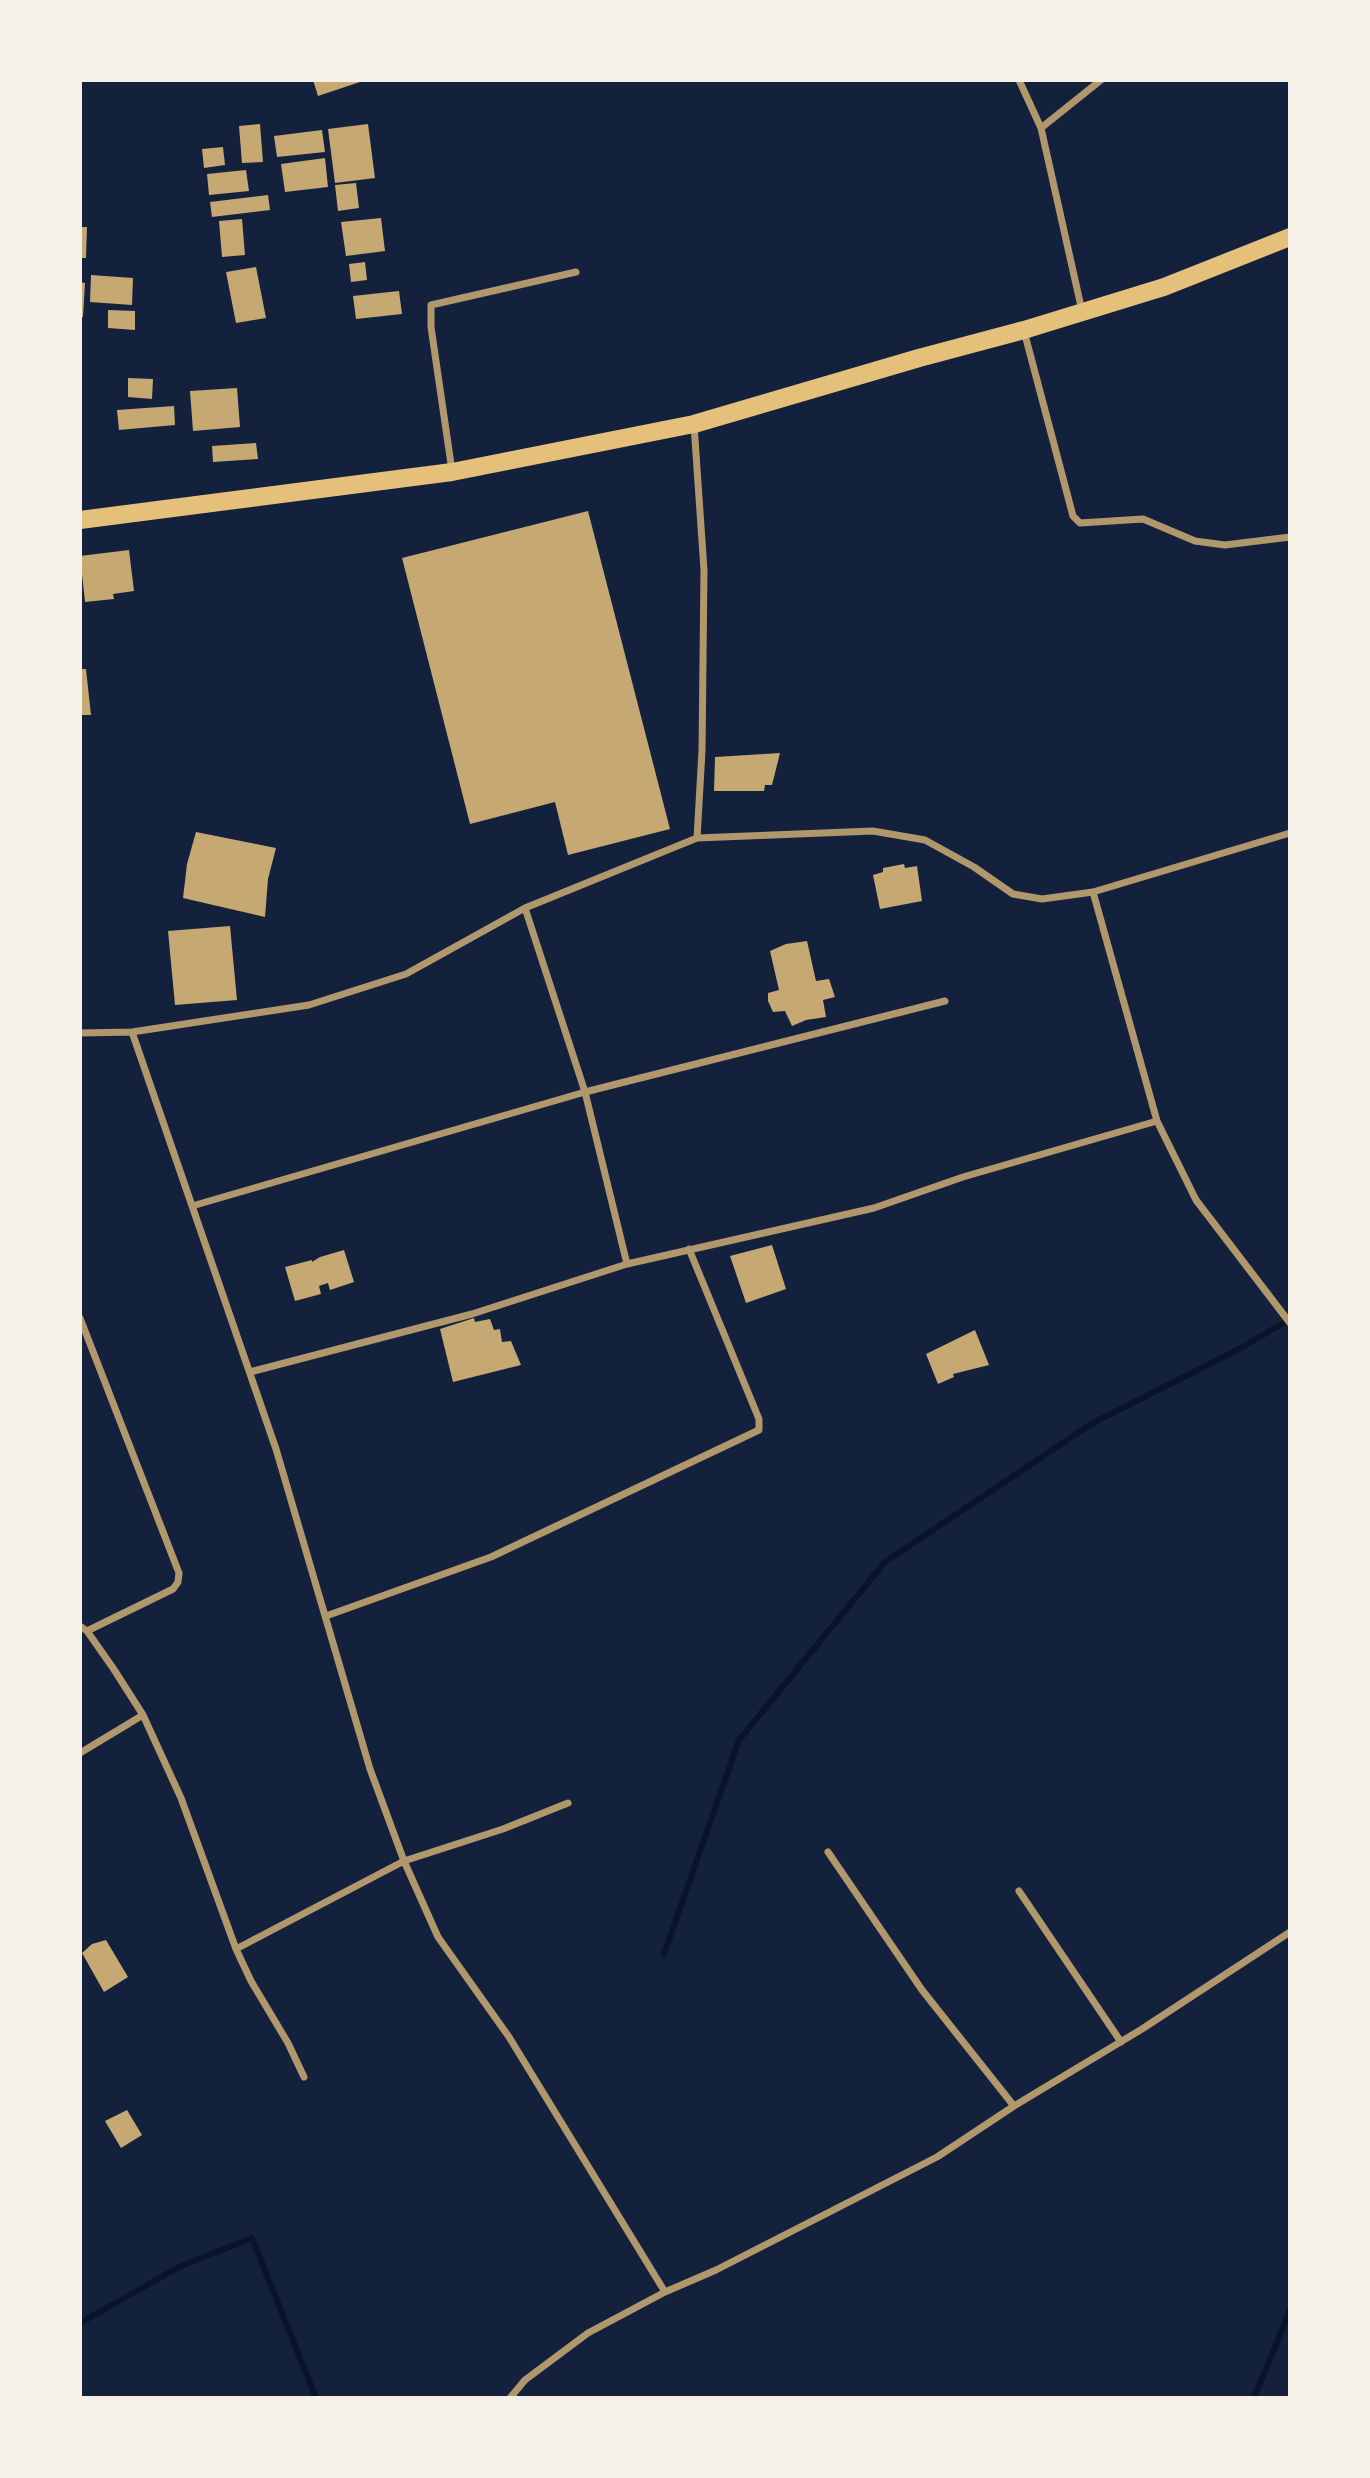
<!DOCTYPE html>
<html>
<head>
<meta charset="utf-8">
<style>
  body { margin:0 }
  #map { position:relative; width:1370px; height:2478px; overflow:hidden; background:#14213d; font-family:Barlow,sans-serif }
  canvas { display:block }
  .frame { position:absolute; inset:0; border:82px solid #f6f1e7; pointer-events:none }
</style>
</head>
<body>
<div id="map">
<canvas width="1370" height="2478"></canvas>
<div class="frame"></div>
</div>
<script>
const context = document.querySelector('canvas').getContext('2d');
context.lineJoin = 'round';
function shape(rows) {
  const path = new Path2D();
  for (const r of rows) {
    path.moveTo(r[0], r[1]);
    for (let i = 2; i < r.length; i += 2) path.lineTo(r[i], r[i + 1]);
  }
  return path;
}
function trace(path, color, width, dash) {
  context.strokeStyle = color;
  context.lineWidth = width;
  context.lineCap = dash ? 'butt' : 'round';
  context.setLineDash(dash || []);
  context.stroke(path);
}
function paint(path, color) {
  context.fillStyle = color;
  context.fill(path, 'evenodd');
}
trace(shape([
  [664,1954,739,1740,885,1562,1091,1424,1241,1348,1290,1319],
  [80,2323,179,2267,252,2238,316,2398],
  [1254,2398,1290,2310]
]), '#0b132b', 6);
paint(shape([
  [313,80,362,80,363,81,318,96],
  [260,124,263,162,242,163,239,126],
  [368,124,375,178,335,183,328,129],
  [322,130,325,152,277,157,274,136],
  [223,147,225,165,204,168,202,149],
  [325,158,328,187,285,192,281,164],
  [246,170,249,191,209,195,207,174],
  [356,183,359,208,338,211,335,185],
  [268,195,270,210,212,217,210,202],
  [381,218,385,251,346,256,341,222],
  [242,219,245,255,222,257,219,221],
  [80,227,87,227,86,258,80,258],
  [365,262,367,280,351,282,349,264],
  [256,267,266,318,236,323,226,272],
  [91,275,133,278,132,305,90,302],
  [80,282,85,283,83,317,80,317],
  [399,291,402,314,356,319,353,296],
  [108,310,135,311,135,330,108,328],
  [128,378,153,379,152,399,128,397],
  [237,388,240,427,193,431,190,391],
  [174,406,175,425,119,430,117,410],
  [256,443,258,459,213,462,212,446],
  [588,511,670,829,568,855,555,802,470,824,402,558],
  [129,550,134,591,113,594,114,599,85,602,80,556],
  [80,669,86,669,91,715,80,715],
  [780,753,772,785,765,785,764,791,714,791,715,757],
  [196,832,276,848,268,879,265,917,183,898,187,864],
  [904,864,905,868,917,866,922,901,880,909,873,875,883,872,883,868],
  [230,926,237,1000,175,1005,168,931],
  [807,941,816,981,829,979,835,997,823,1000,826,1017,806,1020,792,1026,785,1011,773,1012,768,1001,768,993,779,990,770,951,786,944],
  [772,1245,786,1289,746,1303,730,1256],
  [344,1250,354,1282,330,1290,328,1283,319,1286,321,1294,295,1301,285,1267,312,1260,312,1262,320,1257],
  [474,1318,475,1322,490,1319,494,1330,500,1329,502,1342,511,1341,521,1365,453,1382,440,1329],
  [975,1330,989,1365,953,1374,954,1377,938,1384,926,1354],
  [106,1940,128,1977,104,1992,82,1953,92,1944],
  [127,2110,142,2135,121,2148,105,2121]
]), '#c6a872');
trace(shape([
  [1019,80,1041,128,1082,311],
  [1041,128,1101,80],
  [1024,331,1073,516,1080,523,1143,519,1195,541,1225,545,1290,537],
  [694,425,704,570,702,751,697,838],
  [452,471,431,327,431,305,576,272],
  [1093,892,1157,1121,1196,1200,1290,1323],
  [525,908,585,1092,627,1264],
  [132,1032,276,1449,370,1769,404,1861,438,1937,509,2037,665,2292],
  [80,1033,132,1032,309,1005,406,974,525,908,697,838,873,831,925,840,974,867,1013,894,1042,899,1093,892,1290,833],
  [192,1206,585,1092,945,1001],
  [80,1318,179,1573,178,1582,173,1589,87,1631],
  [250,1372,472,1314,627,1264,874,1208,963,1177,1157,1121],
  [326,1616,491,1557,759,1430,759,1419,689,1249],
  [80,1626,87,1631,113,1668,143,1715,181,1798,236,1949,251,1981,288,2043,304,2077],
  [80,1753,143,1715],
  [828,1852,922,1990,1014,2106],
  [1019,1891,1121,2042],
  [236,1949,404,1861,503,1829,568,1803],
  [510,2398,525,2380,588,2333,665,2292,716,2270,937,2157,1014,2106,1142,2029,1290,1932]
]), '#b1986c', 7);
trace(shape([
  [80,520,452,472,694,424,919,358,1024,330,1164,287,1290,237]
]), '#e5c07b', 18);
</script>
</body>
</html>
